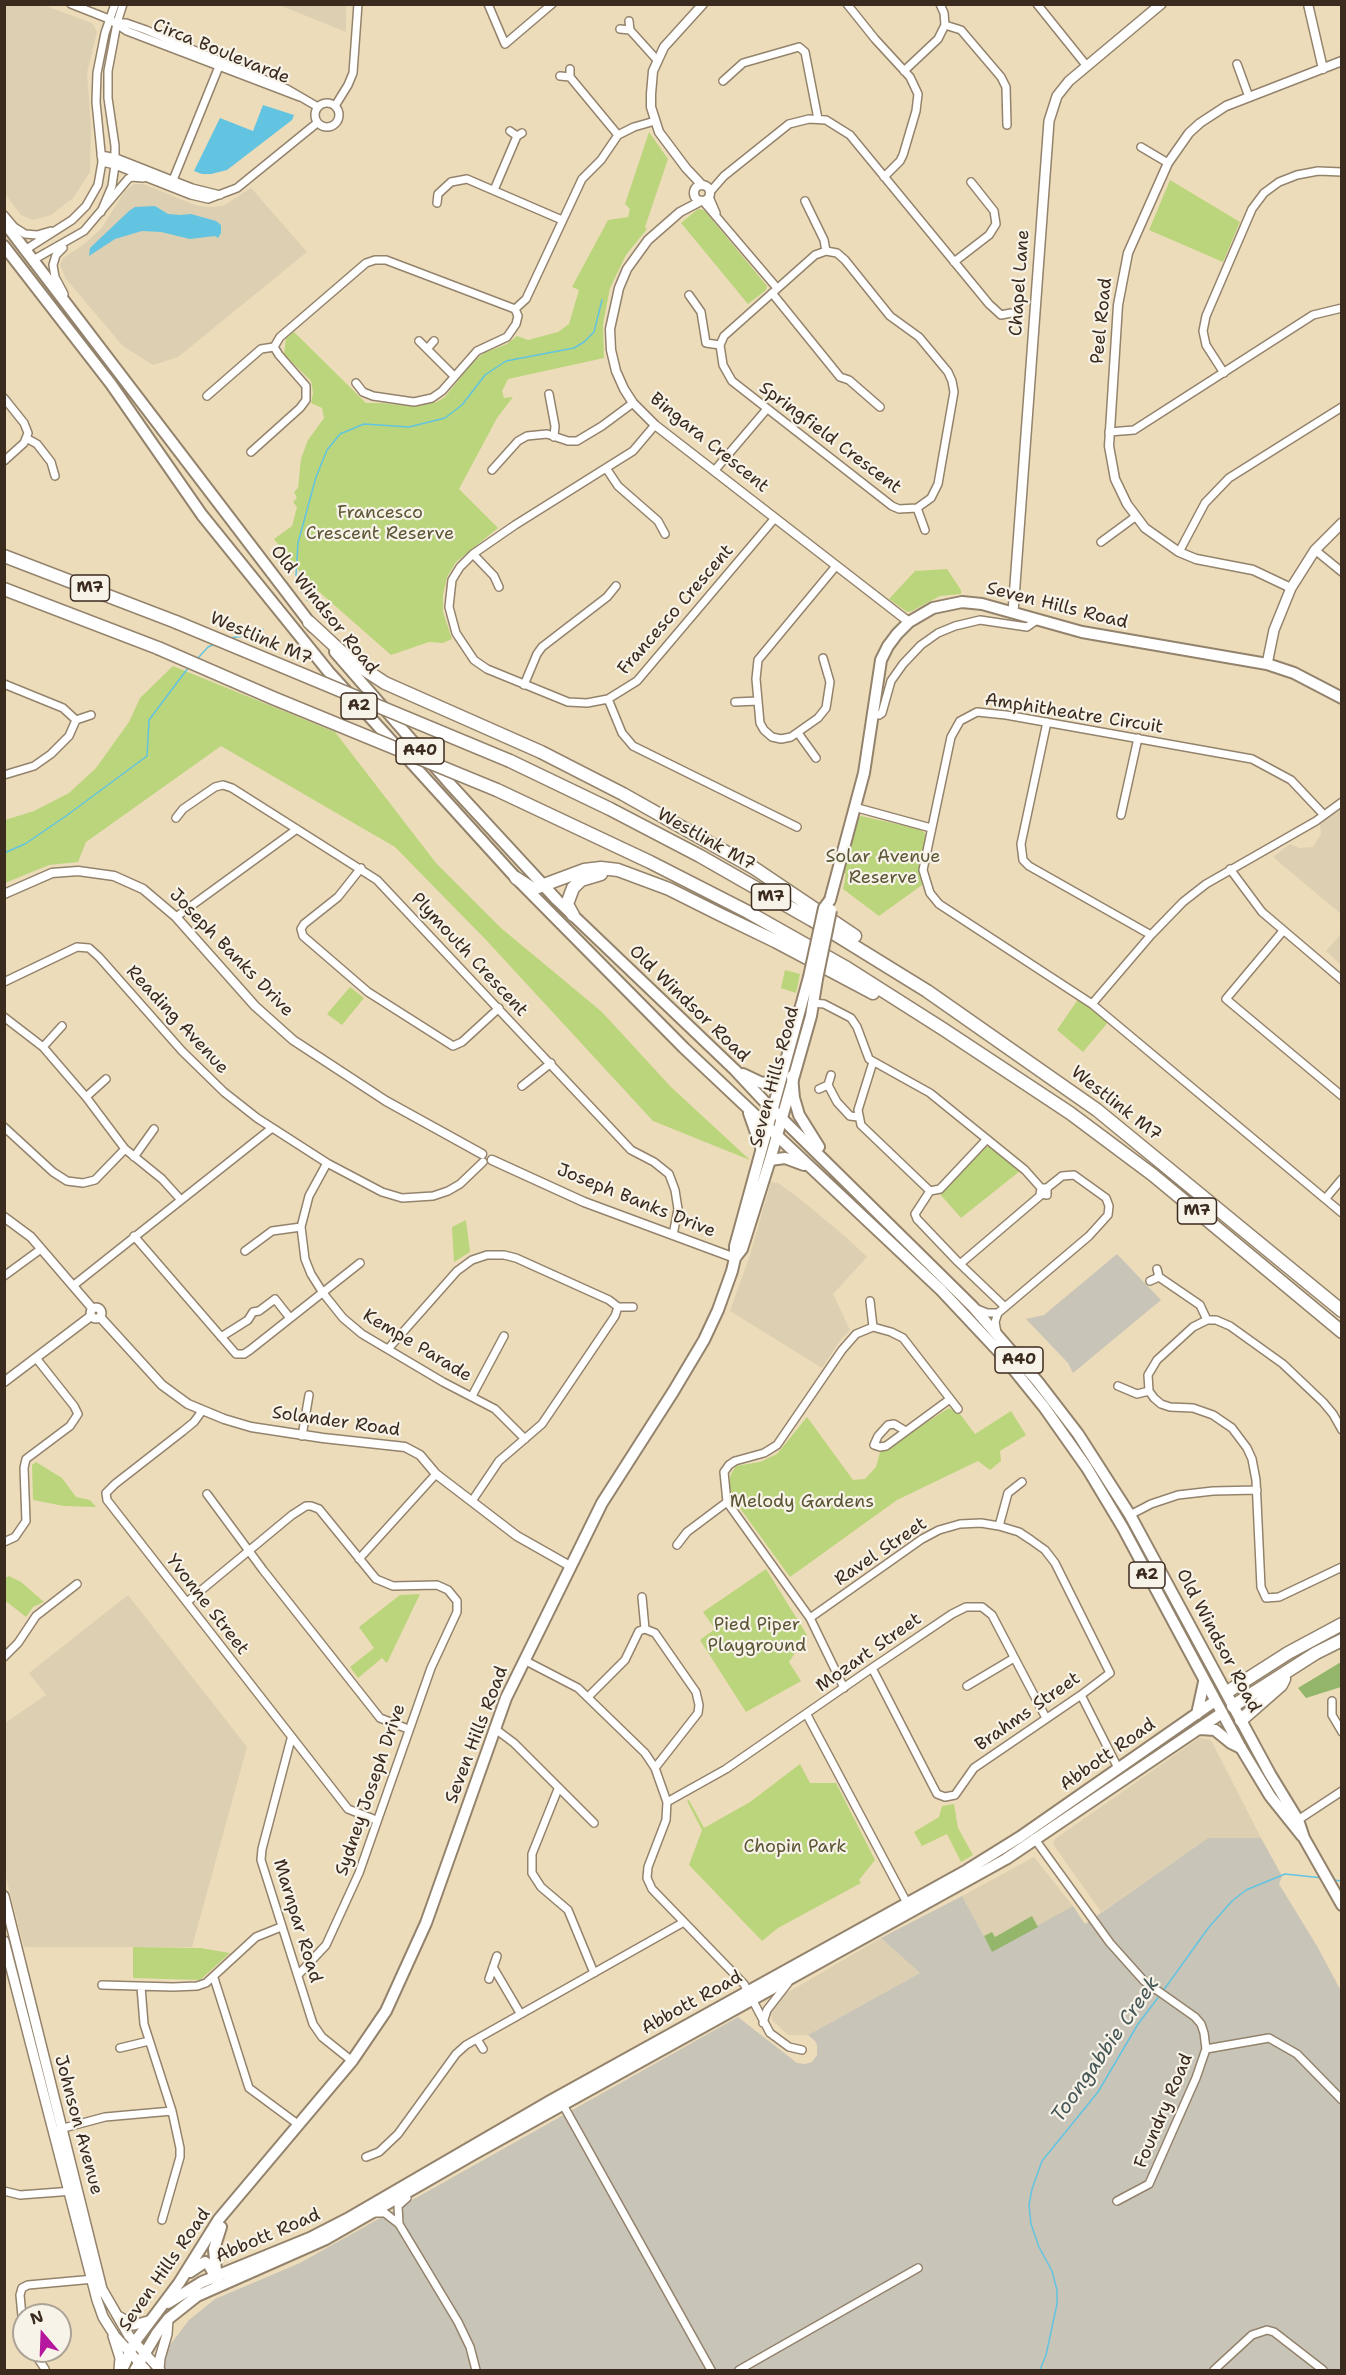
<!DOCTYPE html>
<html>
<head>
<meta charset="utf-8">
<style>
  body { margin:0 }
  #map { position:relative; width:1346px; height:2375px; overflow:hidden; background:#eddcba; font-family:"Shantell Sans",sans-serif }
  canvas { display:block }
  .frame { position:absolute; inset:0; border:6px solid #3b2a1e; pointer-events:none }
  .north { position:absolute; left:12px; top:2303px; width:60px; height:60px; box-sizing:border-box; background:#f7f3e8; border:2px solid #aca397; border-radius:50%; rotate:341deg; font-size:16px; font-weight:700; line-height:24px; text-align:center; color:#3b2a1e }
  .north::after { content:''; display:block; margin:auto; width:21px; height:27px; background:#b5179e; clip-path:polygon(50% 0,100% 100%,50% 72%,0 100%) }
</style>
</head>
<body>
<div id="map">
<canvas width="1346" height="2375"></canvas>
<div class="frame"></div>
<div class="north">N</div>
</div>
<script>
const context = document.querySelector('canvas').getContext('2d');
context.lineJoin = 'round';
function paint(path, color) {
  context.fillStyle = color;
  context.fill(path, 'evenodd');
}
function shape(rows) {
  const path = new Path2D();
  for (const r of rows) {
    if (r.length === 3) {
      path.moveTo(r[0] + r[2], r[1]);
      path.arc(r[0], r[1], r[2], 0, 2 * Math.PI);
      continue;
    }
    path.moveTo(r[0], r[1]);
    for (let i = 2; i < r.length; i += 2) path.lineTo(r[i], r[i + 1]);
  }
  return path;
}
function trace(path, color, width, dash) {
  context.strokeStyle = color;
  context.lineWidth = width;
  context.lineCap = dash ? 'butt' : 'round';
  context.setLineDash(dash || []);
  context.stroke(path);
}
function label(font, color, halo, rows, align = 'center') {
  context.font = font + ' "Shantell Sans",sans-serif';
  context.lineWidth = 4.5;
  context.setLineDash([]);
  context.textBaseline = 'middle';
  context.strokeStyle = halo;
  context.fillStyle = color;
  for (const [text, x, y, turn = 0] of rows) {
    context.save();
    context.translate(x, y);
    context.rotate((+turn || 0) * Math.PI / 180);
    context.textAlign = isNaN(turn) ? turn : align;
    if (halo) context.strokeText(text, 0, 0);
    context.fillText(text, 0, 0);
    context.restore();
  }
}
paint(shape([
  [5,4,43,5,92,23,97,32,87,73,91,127,90,172,73,198,51,215,33,220,21,215,5,194],
  [279,5,346,5,346,32],
  [134,184,143,184,195,205,207,207,223,206,251,188,307,252,178,357,153,365,123,346,66,279,60,265,63,258,83,245,101,229,125,191],
  [1341,805,1341,914,1273,857,1290,844,1299,848,1313,847,1321,834,1320,824],
  [1341,934,1341,965,1326,951],
  [771,1182,778,1183,799,1198,847,1238,867,1257,833,1294,850,1330,841,1339,822,1368,730,1311,750,1255],
  [128,1595,247,1747,192,1947,24,1947,5,1873,5,1723,46,1695,29,1673],
  [1199,1738,1211,1740,1261,1838,1208,1838,1101,1912,1053,1844,1055,1839],
  [1034,1857,1073,1906,1038,1927,1032,1917,995,1937,992,1932,984,1936,962,1896],
  [881,1938,920,1973,808,2035,788,2035,772,2020,771,2011,785,1994]
]), '#ddcfb1');
paint(shape([
  [1117,1254,1161,1300,1073,1373,1068,1363,1026,1319,1044,1315],
  [1208,1838,1261,1838,1282,1876,1279,1884,1317,1946,1341,1991,1341,2370,151,2370,189,2320,215,2299,300,2263,738,2017,797,2063,805,2064,812,2062,817,2055,817,2045,815,2041,808,2035,920,1973,881,1938,962,1896,992,1951,1073,1906,1085,1924]
]), '#c8c4b8');
paint(shape([
  [649,132,668,159,645,227,647,229,626,255,610,288,603,324,604,358,508,379,502,391,504,398,513,397,497,418,459,489,498,528,456,562,447,577,443,595,443,612,452,639,443,643,429,642,391,655,308,582,274,539,292,526,297,507,293,502,297,498,294,492,298,488,301,459,308,440,324,418,322,408,311,403,313,393,311,381,284,354,286,338,294,332,366,403,382,403,415,407,437,402,445,397,472,363,484,353,507,344,517,336,528,340,558,332,569,324,579,290,572,287,608,220,628,217,630,209,625,204],
  [1170,180,1240,222,1223,262,1149,230],
  [698,209,704,210,767,286,766,290,748,304,681,223],
  [947,569,961,590,961,594,940,596,912,611,907,612,889,599,915,571],
  [173,666,335,732,436,863,501,928,602,1012,671,1087,750,1160,653,1121,487,941,395,847,221,746,86,842,78,862,49,865,5,883,5,820,34,811,69,793,96,768,129,722,140,698],
  [861,816,919,829,925,833,926,837,920,868,922,885,879,916,843,889,846,874,842,873,856,820],
  [785,970,800,974,796,993,781,988],
  [350,987,364,998,342,1025,327,1014],
  [1079,998,1109,1021,1083,1052,1057,1030],
  [982,1147,991,1147,1020,1171,961,1218,940,1194],
  [466,1220,470,1252,454,1262,452,1227],
  [949,1408,960,1414,975,1434,1011,1411,1026,1435,1000,1451,1001,1461,990,1470,978,1461,897,1500,790,1577,734,1500,728,1486,731,1474,736,1466,760,1462,777,1454,807,1417,853,1480,865,1479,876,1467,880,1452],
  [36,1462,62,1478,76,1497,90,1500,96,1507,64,1506,33,1500,32,1465],
  [766,1569,807,1635,789,1662,801,1681,746,1712,700,1640,715,1629,703,1612],
  [9,1576,21,1582,44,1602,33,1607,26,1617,7,1602,5,1603,5,1578],
  [420,1594,387,1663,382,1658,358,1678,350,1667,374,1648,359,1627,400,1595],
  [800,1764,810,1783,836,1783,875,1860,859,1880,861,1883,778,1928,762,1941,689,1865,702,1830,687,1801,689,1800,704,1828,750,1802],
  [954,1804,958,1828,973,1855,961,1862,947,1834,922,1846,914,1832,939,1817,942,1806],
  [133,1947,200,1948,230,1953,200,1980,133,1978]
]), '#bad57b');
paint(shape([
  [1341,1662,1341,1687,1306,1698,1298,1688],
  [1032,1916,1038,1927,992,1952,984,1936,992,1932,995,1937]
]), '#93b66b');
paint(shape([
  [263,105,294,115,292,120,227,170,211,174,202,174,194,171,220,118,253,131],
  [155,206,168,214,181,215,191,214,216,221,221,225,221,233,218,238,215,236,190,239,161,232,142,231,115,239,89,256,90,248,129,211,135,207]
]), '#62c4e0');
trace(shape([
  [307,600,310,595,296,575,298,543,316,477,327,450,340,434,364,424,409,427,445,418,462,405,485,375,506,361,574,348,584,342,594,332,602,300],
  [230,638,251,635,263,629],
  [198,658,208,647,215,644],
  [4,853,25,844,66,816,147,756,149,720,188,668],
  [1333,1880,1342,1881],
  [1163,1991,1209,1927,1232,1901,1246,1890,1285,1874,1323,1878],
  [1040,2370,1046,2355,1057,2304,1057,2290,1052,2271,1039,2247,1031,2224,1029,2205,1032,2189,1042,2161,1098,2092,1138,2024,1160,1995]
]), '#62c4e0', 1.5);
const minor = shape([
  [71,4,109,19,127,31,300,97],
  [488,4,505,44,552,4],
  [847,4,875,39,910,77,918,94,916,111,903,155,900,161,884,177],
  [1037,4,1086,65],
  [117,23,126,23,146,30,287,89,318,107],
  [945,25,961,30,1001,77,1006,87,1007,125],
  [620,29,630,30,629,21],
  [630,30,657,60],
  [1237,64,1249,97],
  [904,71,938,39,945,25,944,13,940,4],
  [560,76,570,77,570,69],
  [570,77,618,135],
  [723,81,743,63,799,47,805,52,818,119],
  [327,115,12],
  [335,106,348,85,353,73,358,4],
  [510,131,517,136,522,133],
  [1141,147,1168,163],
  [101,155,116,158,192,188,220,195],
  [102,162,115,165,191,195,208,199,237,188,317,123],
  [173,180,220,64],
  [494,190,517,136],
  [710,192,724,176,789,124,809,119,826,120,850,135,989,304,1001,315,1011,313],
  [709,197,716,213],
  [703,201,777,288],
  [805,201,824,240,826,251],
  [437,203,438,194,451,182,467,179,562,220],
  [101,212,112,186,115,165,115,146,108,98,108,71,117,23,123,4],
  [4,215,14,227,25,234,37,235,51,231],
  [63,248,56,255,53,265,55,277,64,294],
  [25,250,72,220,86,206,98,185,102,162,96,102,97,73,105,33,115,4],
  [826,251,837,253,845,260,890,316,919,337,948,372,952,381,954,392,938,484,931,498,917,508,899,509,892,506,732,381,723,365,720,345,724,336,815,255,826,251],
  [33,260,84,231,128,179,131,177,143,178],
  [954,262,989,235,996,224,994,211,971,182],
  [772,293,840,377,849,380,880,407],
  [689,295,701,312,706,343,720,345],
  [419,341,454,376],
  [427,349,434,341],
  [1224,373,1206,345,1203,331,1206,316,1252,209,1264,193,1279,182,1297,175,1318,171,1342,172],
  [356,383,363,392,373,396,414,402,432,398,442,391,477,351,507,337,516,324,518,316,515,309],
  [549,394,555,426,554,437],
  [207,396,261,349,274,347],
  [4,398,24,423,28,433,24,443,4,461],
  [655,425,633,451,515,525,473,554,460,567,452,580,449,607,456,633,474,660,487,669,568,702,587,703,608,699,637,681,775,518],
  [1109,432,1134,430,1313,315,1342,308],
  [28,439,37,444,51,462,55,476],
  [251,452,300,408,306,400,306,386,279,355,274,347,280,337,366,263,375,260,386,260,515,309,526,299,582,179,601,160,618,135,634,127,655,121],
  [606,468,618,486,658,521,665,534],
  [492,470,518,441,527,436,547,434,568,441,577,441,602,426,633,403],
  [715,470,766,410],
  [917,508,925,530],
  [1101,542,1135,517],
  [1315,550,1342,572],
  [1179,552,1205,503,1229,478,1342,407],
  [473,554,494,576,499,587],
  [823,658,830,682,826,708,818,718,791,737,781,739,772,737,764,730,760,723,756,679,758,660,836,566],
  [4,684,63,708,76,720],
  [524,685,537,654,542,647,607,597,616,586],
  [608,699,622,733,633,746,797,827],
  [735,702,758,701],
  [873,714,879,715,882,713,891,681,903,664,921,645,938,633,955,626,980,620,1027,627,1037,620],
  [76,720,91,715],
  [1047,722,1021,844,1023,860,1029,866,1151,935],
  [798,733,816,758],
  [4,775,34,766,51,754,69,736,76,720],
  [854,807,931,828],
  [1121,815,1138,738],
  [1324,815,1291,780,1252,759,1006,715,977,712,960,721,951,737,923,870,930,893,939,904,1092,1004,1342,1213],
  [176,818,183,809,215,787,223,785,232,788,377,880,631,1150,654,1162,669,1174,675,1190,678,1209,673,1235],
  [361,868,338,897,304,924,301,929,303,936,368,992,453,1046,462,1042,499,1008],
  [1230,869,1262,912,1342,980],
  [176,917,297,829],
  [1283,931,1226,999,1342,1096],
  [4,982,77,947,89,948,99,957,182,1051,224,1092,257,1118,327,1163,382,1192,402,1198,433,1196,448,1191,460,1184,483,1162],
  [812,1003,824,1004,851,1018,857,1027,869,1059,930,1093,1025,1170,1041,1188,1040,1194,1047,1195,1047,1188,1041,1188],
  [1092,1004,1151,935,1183,902,1206,884,1316,821,1342,802],
  [4,1017,43,1047,86,1097,125,1149,162,1179,181,1200],
  [43,1047,62,1026],
  [873,1062,858,1110,861,1125,930,1191],
  [828,1085,837,1102,850,1116,858,1117],
  [522,1086,551,1063],
  [819,1089,828,1085,831,1075],
  [86,1097,106,1079],
  [4,1127,53,1172,67,1181,83,1183,95,1180,125,1149],
  [987,1139,940,1189,930,1191,915,1214,917,1219,958,1262,1005,1307],
  [134,1157,154,1129],
  [327,1163,309,1196,301,1227,305,1259,311,1274,323,1293,343,1318,362,1334,443,1382,495,1409,525,1439],
  [1326,1198,1342,1179],
  [134,1236,236,1354,244,1354,250,1350,360,1263],
  [245,1251,272,1231,301,1227],
  [960,1264,1041,1195],
  [4,1276,41,1249],
  [1159,1277,1200,1305,1207,1320],
  [1150,1281,1159,1277,1157,1269],
  [74,1285,272,1128],
  [870,1301,873,1327],
  [977,1309,987,1313,998,1313],
  [997,1333,995,1322,998,1313,1089,1236,1108,1215,1109,1206,1106,1198,1074,1175,1062,1176,1047,1188],
  [221,1337,248,1320,253,1312,259,1311,275,1299,290,1318],
  [388,1349,457,1271,472,1260,487,1255,504,1255,516,1258,609,1300,618,1307,633,1307],
  [1118,1386,1137,1394,1149,1391],
  [472,1396,504,1336],
  [202,1411,194,1422,183,1431,115,1484,106,1493,107,1500,348,1809,376,1820],
  [904,1430,894,1424,888,1425,878,1436,874,1445,880,1447,886,1446,950,1399],
  [1342,1430,1333,1414,1323,1402,1283,1364,1230,1326,1216,1320,1207,1320,1193,1327,1157,1360,1148,1375,1149,1391,1154,1398,1161,1404,1170,1407,1193,1408,1213,1415,1232,1428,1247,1448,1252,1459,1256,1480,1261,1587,1266,1598,1279,1597,1342,1567],
  [302,1436,309,1395],
  [207,1494,263,1570,380,1718,408,1729],
  [472,1501,499,1461,542,1424,615,1316,618,1307],
  [1130,1515,1151,1504,1178,1495,1213,1491,1257,1490],
  [999,1526,1008,1493,1022,1482],
  [4,1542,15,1537,26,1521,24,1468,26,1459,70,1426,78,1414,74,1406,36,1358],
  [677,1545,687,1532,727,1502],
  [359,1559,436,1474],
  [642,1597,645,1629],
  [187,1602,292,1515,306,1506,311,1506,319,1509,376,1579,393,1586,437,1585,448,1590,457,1601,457,1612,431,1668,359,1873,326,1945,298,1975],
  [810,1618,922,1539,939,1530,960,1524,981,1523,999,1526,1019,1532,1031,1540,1045,1550,1055,1563,1110,1673,1081,1695,974,1768,955,1795,945,1797,937,1794,872,1668],
  [4,1657,18,1643,36,1616,77,1584],
  [524,1660,578,1688,645,1753,655,1768,667,1802,666,1820,648,1867,647,1878,652,1889,744,1984,770,2033,789,2047,802,2050],
  [967,1686,1014,1658],
  [844,1688,810,1618,727,1502,724,1472,729,1465,735,1461,764,1453,777,1445,842,1350,856,1334,873,1327,891,1332,903,1338,958,1409],
  [1081,1695,1118,1768],
  [588,1697,625,1660,639,1631,645,1629,655,1633,696,1692,699,1705,698,1713,655,1768],
  [1332,1701,1332,1715,1342,1732],
  [807,1715,907,1903],
  [494,1728,514,1743,594,1823],
  [291,1739,262,1849,261,1860,313,2024,322,2037,352,2061],
  [558,1789,532,1854,532,1873,541,1887,568,1910,594,1973],
  [667,1802,726,1769,872,1668,952,1614,966,1607,982,1607,992,1615,1046,1718],
  [1298,1820,1342,1791],
  [1034,1838,1110,1943,1144,1981,1195,2017,1201,2024,1204,2033,1206,2049,1196,2078,1149,2184,1117,2201],
  [493,1967,520,2013],
  [214,1978,249,2088,299,2125],
  [489,1979,497,1956],
  [102,1985,173,1987,197,1986,206,1983,256,1937,281,1927],
  [141,1987,144,2024,172,2111,180,2148,180,2157,162,2220],
  [763,2023,767,2010,788,1983],
  [477,2039,483,2049],
  [120,2048,149,2041],
  [1206,2049,1269,2038,1297,2054,1342,2100],
  [562,2103,711,2370],
  [60,2129,105,2117,172,2111],
  [366,2157,379,2152,398,2134,456,2054,466,2045,684,1922],
  [4,2191,20,2195,73,2191],
  [374,2213,385,2213,399,2224,458,2322,470,2347,476,2370],
  [399,2224,398,2206,407,2198],
  [24,2337,20,2295,22,2288,28,2285,94,2279],
  [33,2351,45,2369],
  [739,2370,918,2268],
  [1214,2370,1252,2335,1267,2330,1274,2332,1323,2370]
]);
const tertiary = shape([
  [1308,4,1323,69],
  [702,193,8],
  [702,185,686,168,659,132,651,107,651,94,653,71,664,47,703,4],
  [701,201,680,212,648,240,627,269,619,288,610,329,611,350,616,371,624,389,633,403,655,425,909,622],
  [1291,588,1253,570,1196,559,1179,552,1145,528,1127,504,1115,479,1109,446,1118,305,1128,253,1168,163,1189,133,1200,123,1226,106,1342,61],
  [4,894,52,873,78,871,114,876,143,889,176,917,255,1006,293,1040,386,1101,482,1154],
  [492,1160,584,1202,735,1258],
  [4,1217,31,1237,92,1308],
  [96,1313,5.5],
  [100,1317,162,1385,188,1404,224,1419,251,1427,323,1438,405,1447,420,1455,436,1474,517,1536,570,1566],
  [4,1382,91,1316]
]);
const secondary = shape([
  [1013,612,1049,121,1057,96,1069,81,1161,4],
  [1267,664,1274,630,1291,588,1315,550,1342,523],
  [4,1896,102,2289,129,2336,160,2370],
  [4,1941,97,2300,103,2317,115,2336,146,2370],
  [118,2316,134,2325,148,2321],
  [113,2336,120,2358,119,2370],
  [159,2369,160,2358,167,2334,168,2319]
]);
const primary = shape([
  [830,900,864,773,881,660,888,646,897,634,909,622,933,608,962,602,982,604,1082,632,1267,664,1294,673,1342,698],
  [735,1258,742,1249,770,1160,811,1016,817,979],
  [1197,1714,1204,1682],
  [1200,1729,1215,1730,1231,1743,1241,1748],
  [190,2272,205,2262,209,2265,215,2276],
  [217,2282,214,2249,221,2227],
  [168,2303,202,2282,310,2238,347,2219,550,2101,967,1870,1020,1837,1215,1701],
  [122,2370,134,2343,179,2283,219,2219,352,2061,386,2011,426,1923,506,1698,602,1503,673,1392,704,1340,718,1310,732,1271,735,1258,735,1246,809,977],
  [135,2370,157,2333,168,2319,197,2296,326,2239,474,2154,1006,1859,1222,1713]
]);
const trunk = shape([
  [4,222,313,627],
  [4,246,111,384,202,515,328,671,516,878,684,1048,941,1290,1002,1355,1044,1407,1087,1468,1123,1528,1241,1748,1270,1796,1302,1836],
  [335,652,449,783,557,900,735,1070,763,1100,973,1307,1038,1382,1078,1434,1130,1515,1270,1774,1298,1820,1304,1838,1342,1905],
  [743,1074,762,1083,779,1079],
  [792,1076,794,1098,799,1115,819,1147],
  [749,1113,761,1147],
  [770,1160,785,1158,804,1165]
]);
const motorway = shape([
  [4,556,176,622],
  [4,589,158,648],
  [309,622,350,660,385,683,541,752,623,794,754,868,855,936],
  [510,761,610,809,700,856,812,920,927,991,1097,1110,1342,1311],
  [497,790,650,862,748,912,847,968,943,1029,1070,1113,1153,1175,1342,1332],
  [516,878,533,889,584,870,601,868,618,870,669,889,719,914,775,941,873,993],
  [573,915,567,904,573,888,581,880,601,874],
  [1227,1692,1288,1653,1342,1624],
  [1233,1706,1316,1653,1342,1640],
  [1241,1720,1281,1685,1284,1679]
]);
trace(minor, '#94836c', 10);
trace(tertiary, '#94836c', 11);
trace(secondary, '#94836c', 12);
trace(primary, '#94836c', 14);
trace(trunk, '#94836c', 14);
trace(motorway, '#94836c', 15);
trace(minor, '#fff', 7);
trace(tertiary, '#fff', 8);
trace(secondary, '#fff', 9);
trace(primary, '#fff', 10);
trace(trunk, '#fff', 10);
trace(motorway, '#fff', 12);
const primaryBridge = shape([
  [809,977,824,908,830,900],
  [817,979,831,910]
]);
const motorwayBridge = shape([
  [176,622,510,761],
  [158,648,273,698,497,790]
]);
trace(primaryBridge, '#94836c', 14, []);
trace(motorwayBridge, '#94836c', 15, []);
trace(primaryBridge, '#fff', 10);
trace(motorwayBridge, '#fff', 12);
for (const [x, y, w] of [
  [90,588,39],
  [359,706,36],
  [420,751,48],
  [771,897,39],
  [1197,1211,39],
  [1019,1360,48],
  [1147,1575,36]
]) {
  const box = new Path2D();
  box.roundRect(x - w / 2, y - 13, w, 26, 4.5);
  context.fillStyle = '#f7f3e8';
  context.fill(box);
  trace(box, '#3b2a1e', 1.5);
}
label('bold 16px', '#3b2a1e', null, [
  ["M7",90,588],
  ["A2",359,706],
  ["A40",420,751],
  ["M7",771,897],
  ["M7",1197,1211],
  ["A40",1019,1360],
  ["A2",1147,1575]
]);
label('18px', '#3b2a1e', '#f7f3e8', [
  ["Circa Boulevarde",221,52,22],
  ["Chapel Lane",1020,283,-86],
  ["Peel Road",1102,321,-84],
  ["Springfield Crescent",830,438,37],
  ["Bingara Crescent",709,443,39],
  ["Seven Hills Road",1057,606,14],
  ["Old Windsor Road",324,610,51],
  ["Francesco Crescent",676,610,-49],
  ["Westlink M7",261,639,23],
  ["Amphitheatre Circuit",1074,714,9],
  ["Westlink M7",706,840,29],
  ["Joseph Banks Drive",231,953,46],
  ["Plymouth Crescent",469,955,47],
  ["Old Windsor Road",689,1004,44],
  ["Reading Avenue",177,1020,47],
  ["Seven Hills Road",775,1077,-75],
  ["Westlink M7",1116,1104,38],
  ["Joseph Banks Drive",636,1201,22],
  ["Kempe Parade",417,1346,31],
  ["Solander Road",336,1422,8],
  ["Ravel Street",881,1552,-34],
  ["Yvonne Street",207,1605,52],
  ["Old Windsor Road",1218,1641,62],
  ["Mozart Street",869,1653,-35],
  ["Brahms Street",1028,1712,-35],
  ["Seven Hills Road",477,1735,-69],
  ["Abbott Road",1108,1755,-35],
  ["Sydney Joseph Drive",371,1790,-71],
  ["Marnpar Road",297,1921,73],
  ["Abbott Road",692,2003,-29],
  ["Foundry Road",1164,2111,-67],
  ["Johnson Avenue",78,2125,75],
  ["Abbott Road",268,2236,-23],
  ["Seven Hills Road",165,2270,-55]
]);
label('18px', '#5b5535', '#f7f3e8', [
  ["Francesco",380,513],
  ["Crescent Reserve",380,534],
  ["Solar Avenue",883,857],
  ["Reserve",883,878],
  ["Melody Gardens",802,1502],
  ["Pied Piper",757,1625],
  ["Playground",757,1646],
  ["Chopin Park",795,1847]
]);
label('italic 20px', '#475858', '#f7f3e8', [
  ["Toongabbie Creek",1106,2050,-55]
]);
</script>
</body>
</html>
